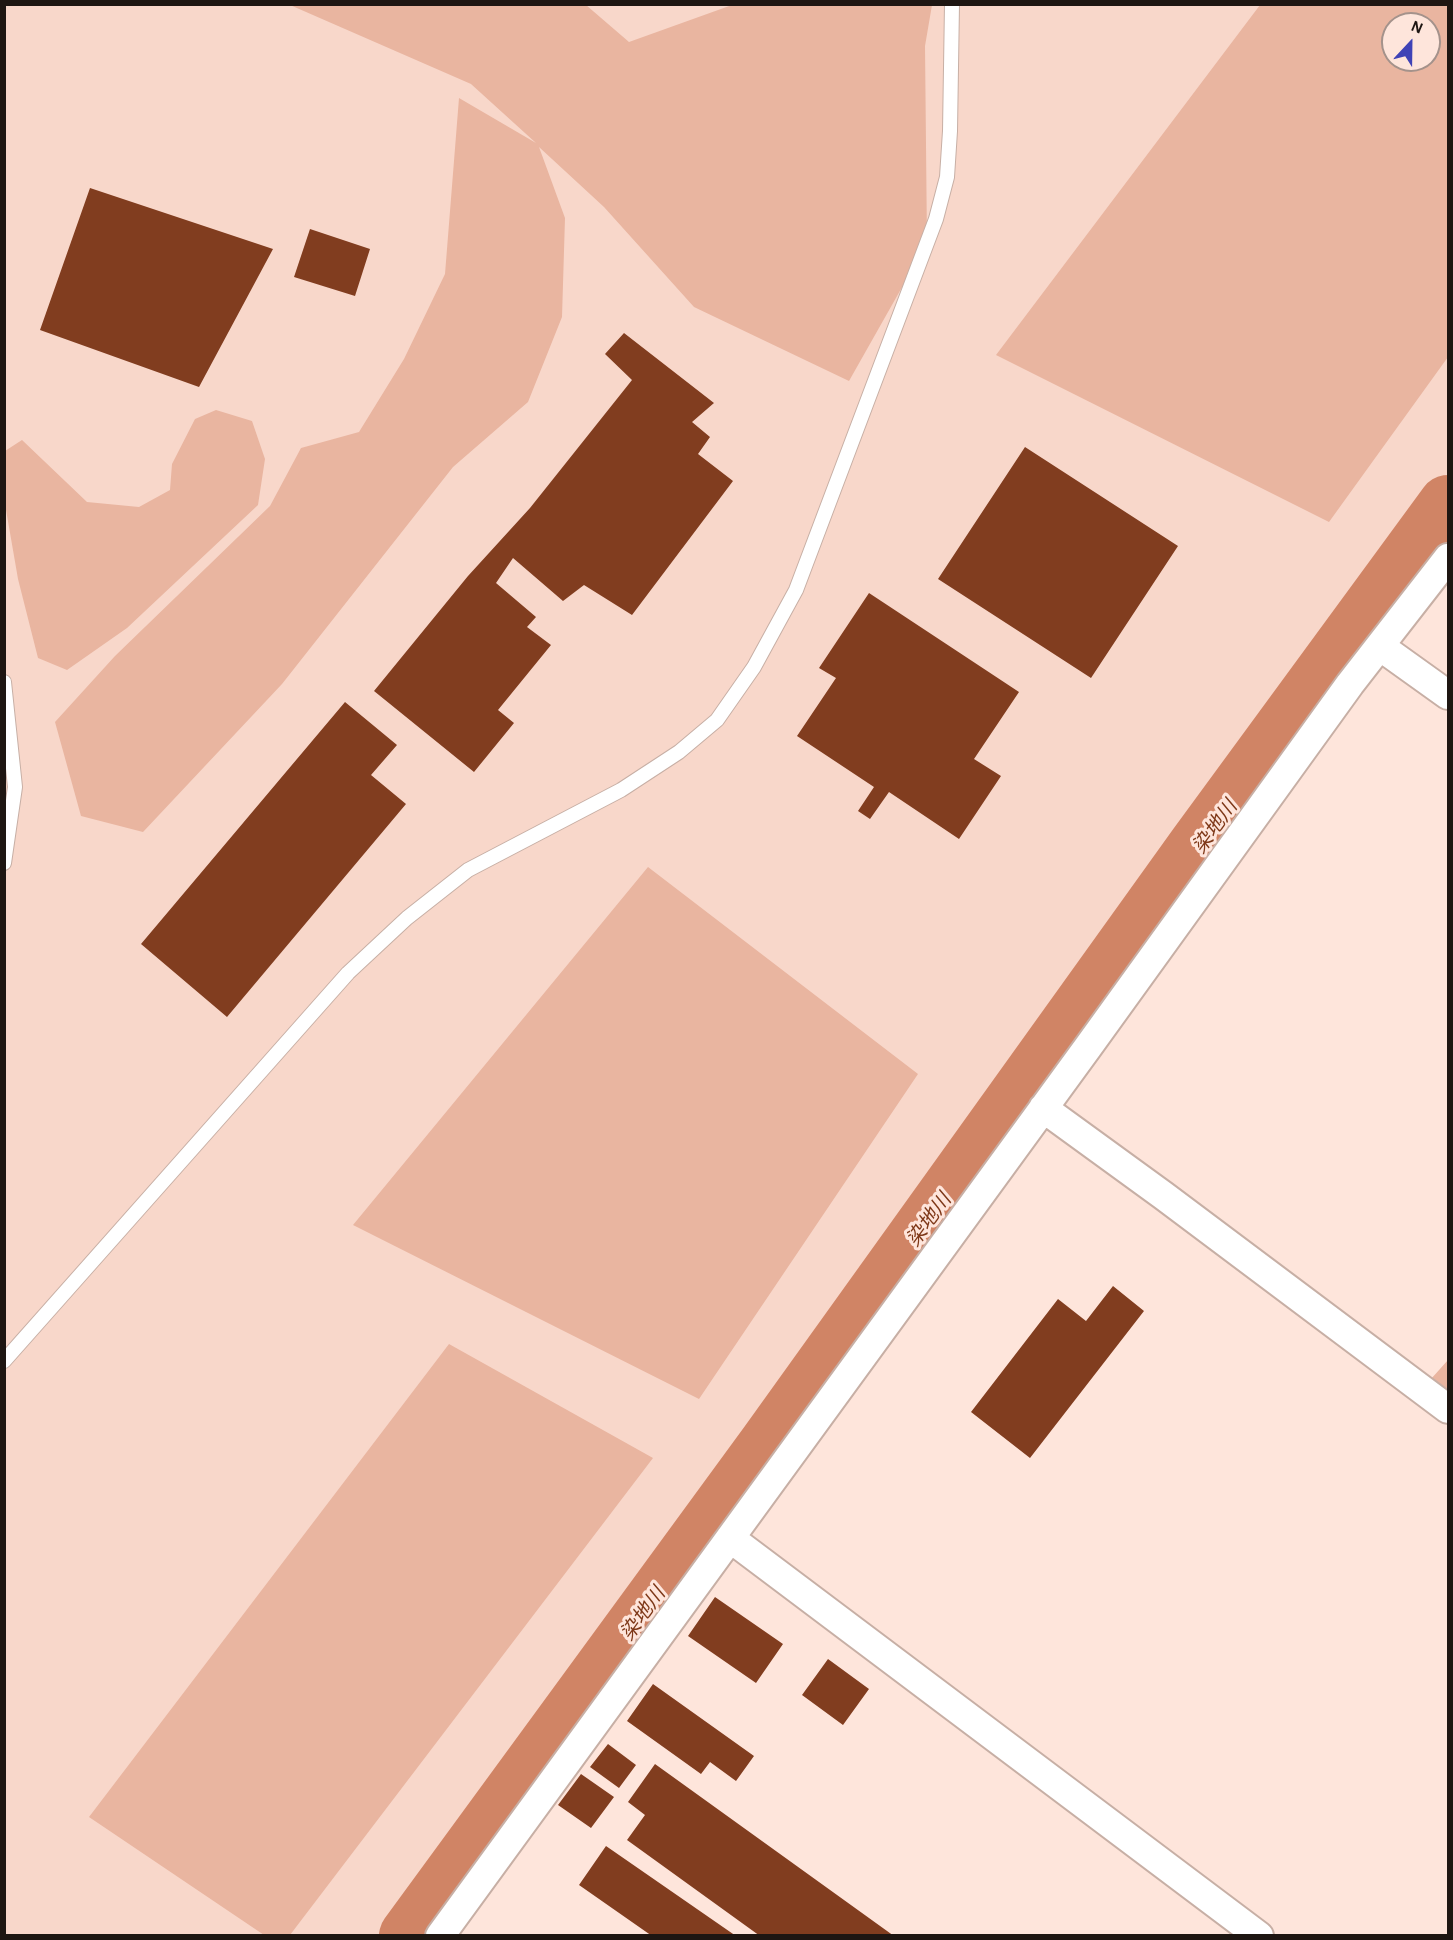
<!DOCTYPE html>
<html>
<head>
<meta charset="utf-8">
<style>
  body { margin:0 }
  #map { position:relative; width:1453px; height:1940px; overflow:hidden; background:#fee5db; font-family:"Alegreya Sans",sans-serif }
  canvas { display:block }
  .frame { position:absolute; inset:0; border:6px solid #1e1612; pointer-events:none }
  .north { position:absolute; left:1381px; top:12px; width:60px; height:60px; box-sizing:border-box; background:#fee5db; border:2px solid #a4928b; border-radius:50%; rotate:22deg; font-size:16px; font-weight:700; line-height:24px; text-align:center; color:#1e1612 }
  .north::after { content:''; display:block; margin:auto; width:21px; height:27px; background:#3f42b6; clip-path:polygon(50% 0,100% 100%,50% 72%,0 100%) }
</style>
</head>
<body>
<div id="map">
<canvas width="1453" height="1940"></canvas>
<div class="frame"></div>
<div class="north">N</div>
</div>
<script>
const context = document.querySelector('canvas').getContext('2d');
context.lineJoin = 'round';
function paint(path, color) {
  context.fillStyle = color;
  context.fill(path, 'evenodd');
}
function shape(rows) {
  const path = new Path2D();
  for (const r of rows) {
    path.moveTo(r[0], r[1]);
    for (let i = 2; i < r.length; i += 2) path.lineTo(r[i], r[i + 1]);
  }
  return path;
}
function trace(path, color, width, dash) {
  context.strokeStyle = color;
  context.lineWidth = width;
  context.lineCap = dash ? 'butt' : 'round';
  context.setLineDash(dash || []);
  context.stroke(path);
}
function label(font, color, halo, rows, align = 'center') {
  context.font = font + ' "Alegreya Sans","Noto Sans JP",sans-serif';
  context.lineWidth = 6;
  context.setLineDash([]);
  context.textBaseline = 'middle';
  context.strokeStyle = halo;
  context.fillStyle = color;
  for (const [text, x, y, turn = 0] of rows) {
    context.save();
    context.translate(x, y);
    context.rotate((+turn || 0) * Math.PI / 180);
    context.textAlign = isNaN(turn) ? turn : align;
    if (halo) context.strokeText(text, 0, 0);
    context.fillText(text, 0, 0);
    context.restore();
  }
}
paint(shape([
  [5,5,1448,5,1448,473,393,1935,5,1936],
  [1393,24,1429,24,1429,60,1393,60]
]), '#f8d7ca');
paint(shape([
  [290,5,586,5,629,42,732,5,932,5,925,46,927,243,849,381,694,307,604,207,539,147,565,218,562,317,528,402,453,467,282,684,143,832,81,816,55,722,115,656,270,506,301,448,359,432,404,359,445,274,459,98,536,143,471,84],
  [1260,5,1448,5,1448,357,1329,522,996,355],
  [1393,24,1429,24,1429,60,1393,60],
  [216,410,252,421,265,459,258,505,127,628,67,670,38,658,18,579,5,504,5,451,22,440,87,502,139,507,170,490,172,464,195,419],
  [648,867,918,1074,699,1399,353,1225],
  [449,1344,653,1458,290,1935,264,1935,89,1817],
  [1448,1360,1448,1409,1422,1389]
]), '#e9b5a0');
trace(shape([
  [409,1936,769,1444,1198,846,1448,505]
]), '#d08465', 60);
paint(shape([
  [90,188,273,249,199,387,40,330],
  [310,229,370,249,355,296,294,277],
  [624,333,714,403,692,422,710,437,698,454,733,481,632,615,584,585,563,601,513,558,496,583,536,617,527,627,551,645,498,710,514,723,474,772,374,691,468,576,530,508,632,380,605,354],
  [1025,447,1178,546,1091,678,938,579],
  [869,593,1019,692,974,759,1001,776,959,839,889,792,870,819,858,811,874,787,797,736,836,678,819,668],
  [345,702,397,745,371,775,406,804,227,1017,141,944],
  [1113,1286,1144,1311,1030,1458,971,1412,1058,1299,1086,1321],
  [715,1597,783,1644,756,1683,688,1636],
  [828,1659,869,1689,843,1725,802,1695],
  [653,1684,754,1756,736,1781,710,1762,701,1774,627,1721],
  [608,1744,636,1765,619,1788,590,1767],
  [655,1764,894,1936,760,1936,627,1840,645,1815,628,1802],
  [581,1774,614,1797,591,1828,558,1805],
  [606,1846,736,1936,652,1936,579,1885]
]), '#813d1f');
const lane = shape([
  [4,682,15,787,4,863],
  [4,1361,348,973,407,918,468,870,621,790,679,752,717,720,754,667,796,590,936,219,947,177,950,131,952,4]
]);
const street = shape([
  [1381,647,1448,695],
  [1043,1108,1164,1196,1448,1409],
  [730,1538,1259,1936],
  [440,1936,1088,1047,1350,684,1448,558]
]);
trace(lane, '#c7afa5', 16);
trace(street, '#c7afa5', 32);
trace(lane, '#fff', 14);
trace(street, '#fff', 28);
label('italic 20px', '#7e3818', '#fee5db', [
  ["染地川",1215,827,-54],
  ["染地川",929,1220,-54],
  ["染地川",643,1614,-54]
]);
</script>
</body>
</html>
